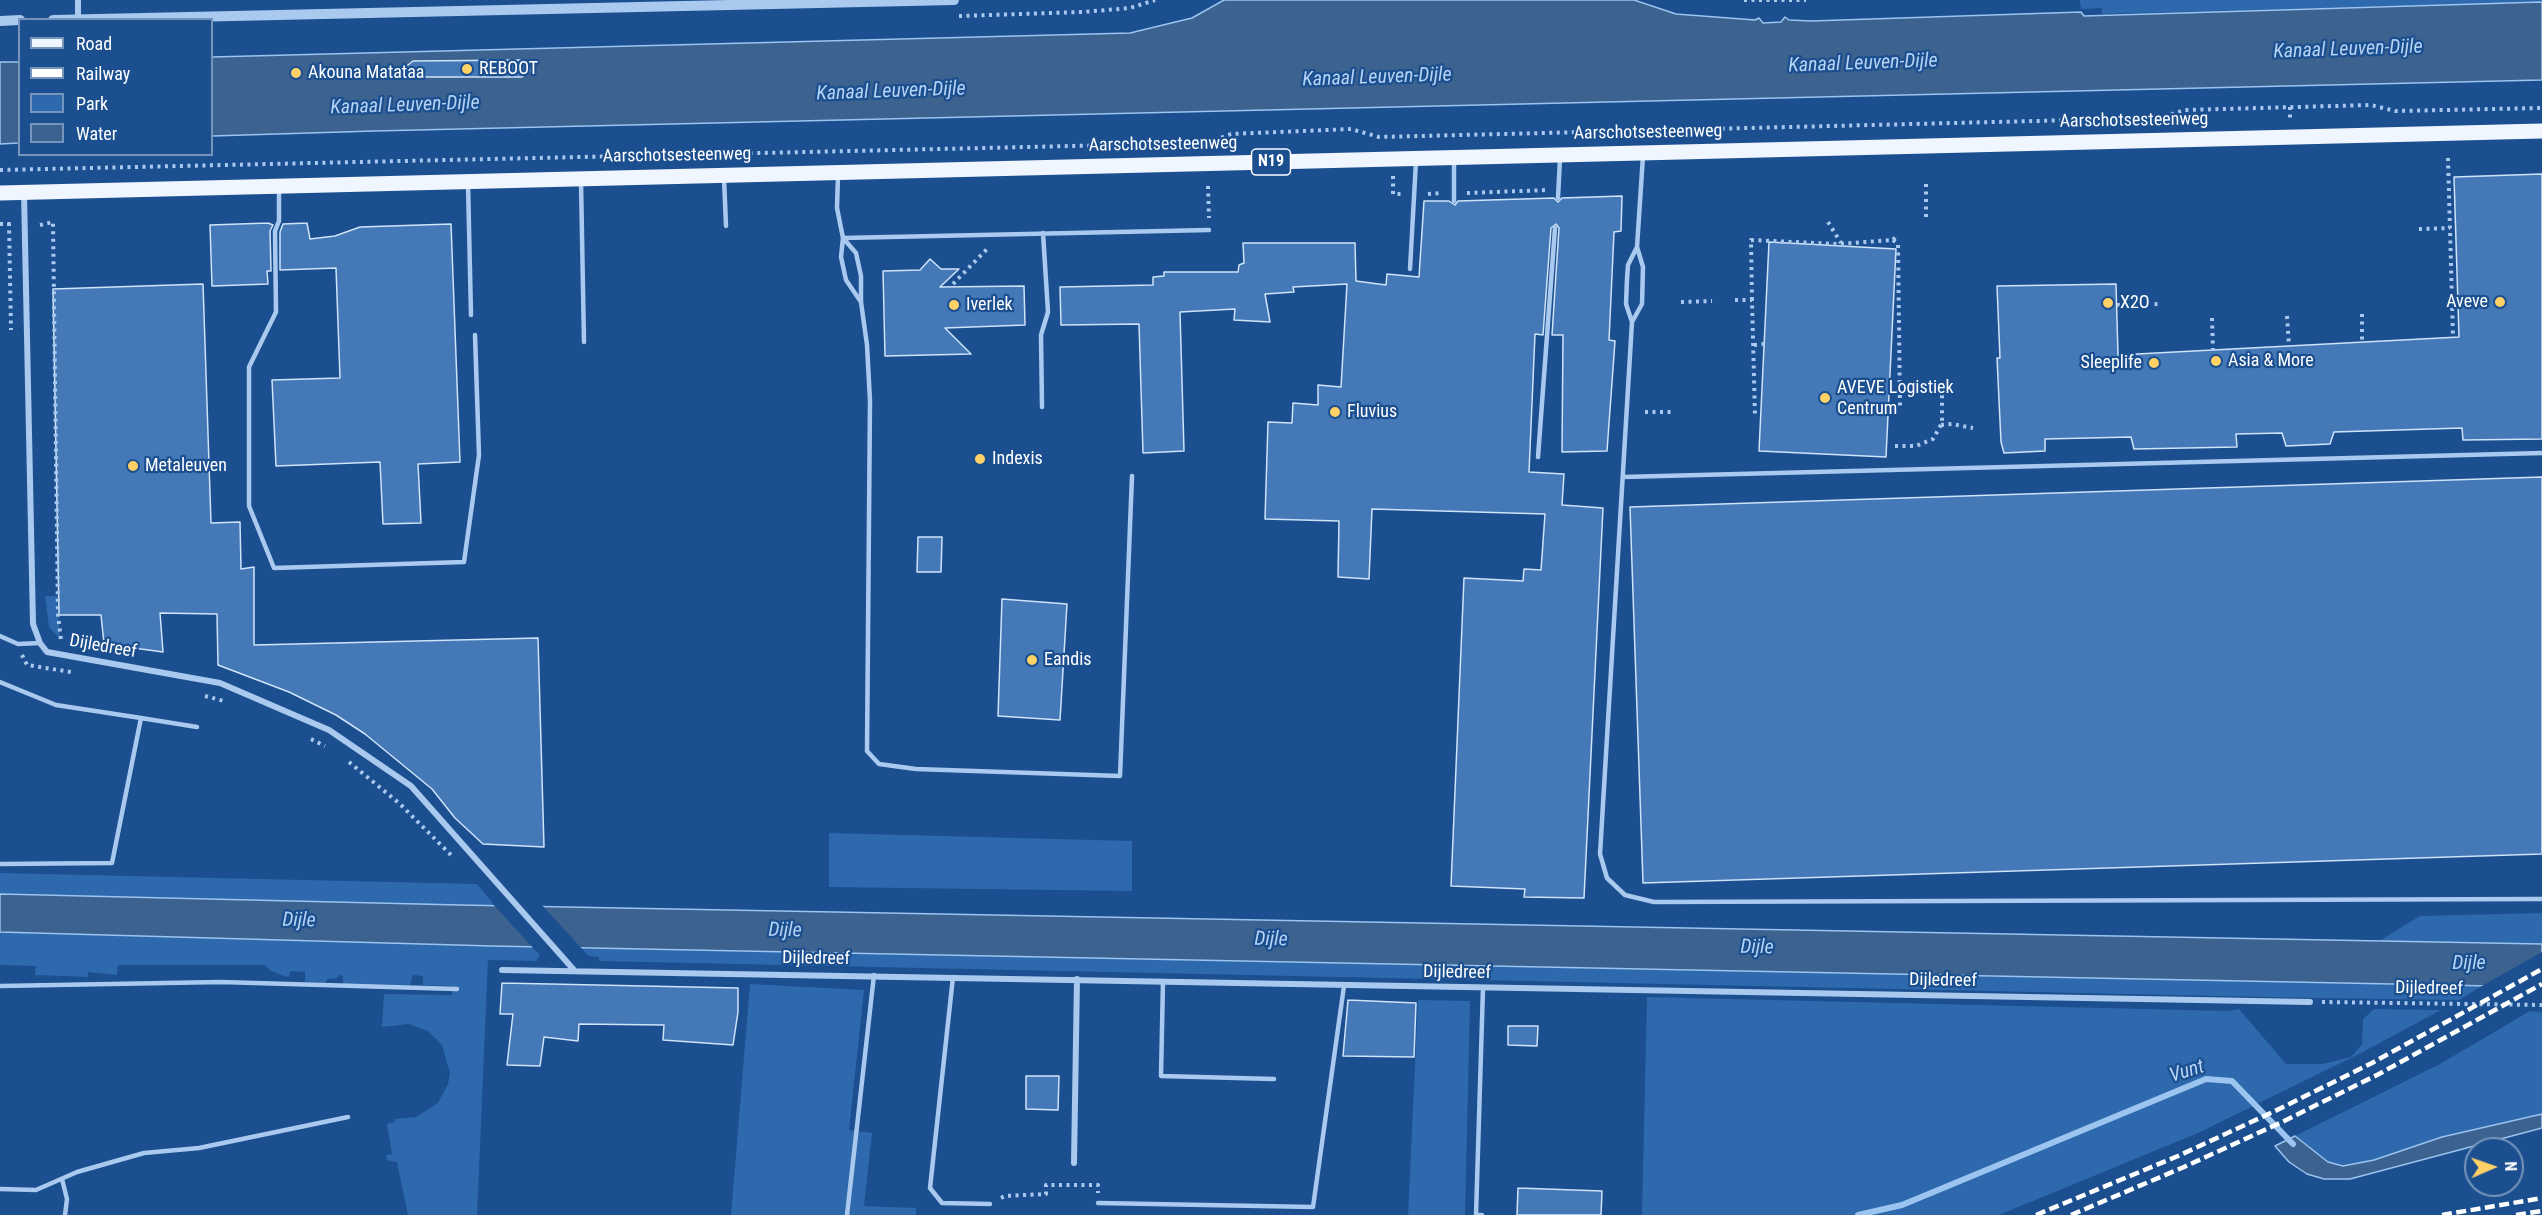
<!DOCTYPE html>
<html>
<head>
<meta charset="utf-8">
<style>
  body { margin:0 }
  #map { position:relative; width:2542px; height:1215px; overflow:hidden; background:#1b4f8f; font-family:"Roboto Condensed",sans-serif }
  canvas { display:block }
  .legend { position:absolute; left:18px; top:18px; width:195px; height:138px; box-sizing:border-box; background:#1b4f8f; border:2px solid #7695bc; margin:0; padding:8px 10px; list-style:none; font-size:18px; color:#fff }
  .legend li { display:flex; align-items:center; gap:12px; height:30px }
  .legend b { width:30px; border:2px solid #7695bc }
  .north { position:absolute; left:2464px; top:1137px; width:60px; height:60px; box-sizing:border-box; background:#1b4f8f; border:2px solid #7695bc; border-radius:50%; rotate:88deg; font-size:16px; font-weight:700; line-height:24px; text-align:center; color:#fff }
  .north::after { content:''; display:block; margin:auto; width:21px; height:27px; background:#ffd166; clip-path:polygon(50% 0,100% 100%,50% 72%,0 100%) }
</style>
</head>
<body>
<div id="map">
<canvas width="2542" height="1215"></canvas>
<ul class="legend">
<li><b style="height:8px;background:#f0f6ff"></b>Road</li>
<li><b style="height:8px;background:#fff"></b>Railway</li>
<li><b style="height:16px;background:#2e69ad"></b>Park</li>
<li><b style="height:16px;background:#3c6290"></b>Water</li>
</ul>
<div class="north">N</div>
</div>
<script>
const context = document.querySelector('canvas').getContext('2d');
context.lineJoin = 'round';
function paint(path, color) {
  context.fillStyle = color;
  context.fill(path, 'evenodd');
}
function shape(rows) {
  const path = new Path2D();
  for (const r of rows) {
    path.moveTo(r[0], r[1]);
    for (let i = 2; i < r.length; i += 2) path.lineTo(r[i], r[i + 1]);
  }
  return path;
}
function trace(path, color, width, dash) {
  context.strokeStyle = color;
  context.lineWidth = width;
  context.lineCap = dash ? 'butt' : 'round';
  context.setLineDash(dash || []);
  context.stroke(path);
}
function label(font, color, halo, rows, align = 'center') {
  context.font = font + ' "Roboto Condensed",sans-serif';
  context.lineWidth = 4.5;
  context.setLineDash([]);
  context.textBaseline = 'middle';
  context.strokeStyle = halo;
  context.fillStyle = color;
  for (const [text, x, y, turn = 0] of rows) {
    context.save();
    context.translate(x, y);
    context.rotate((+turn || 0) * Math.PI / 180);
    context.textAlign = isNaN(turn) ? turn : align;
    if (halo) context.strokeText(text, 0, 0);
    context.fillText(text, 0, 0);
    context.restore();
  }
}
paint(shape([
  [2080,0,2542,0,2542,2,2102,14,2102,8,2081,9],
  [45,596,57,596,60,639,49,627],
  [829,833,1132,841,1132,891,829,887],
  [0,873,477,884,495,906,0,894],
  [2542,913,2542,944,2379,941,2420,916],
  [0,932,531,946,540,955,536,961,488,960,477,1215,408,1215,397,1162,387,1160,386,1155,392,1154,387,1124,395,1122,395,1119,416,1117,438,1103,448,1084,450,1073,442,1045,428,1031,409,1024,382,1027,384,994,452,995,453,986,423,985,423,976,413,975,410,985,343,984,343,976,338,975,337,978,328,979,325,983,305,982,305,972,290,971,289,977,287,977,271,971,265,965,118,965,117,975,88,972,88,977,35,975,36,966,0,965],
  [581,948,2480,986,2482,986,2459,1000,2313,998,599,961,599,957,589,956],
  [750,984,864,990,849,1130,872,1133,864,1206,916,1208,916,1215,731,1215],
  [1647,997,2228,1011,2239,1009,2286,1064,2322,1064,2351,1057,2362,1044,2363,1019,2374,1009,2441,1010,2361,1053,2198,1133,1999,1215,1642,1215],
  [1418,1000,1470,1001,1465,1215,1408,1215],
  [2530,1011,2542,1012,2542,1114,2442,1137,2374,1160,2343,1166,2328,1162,2295,1136,2440,1064]
]), '#2e69ad');
const water = shape([
  [1224,0,1634,0,1676,14,1755,20,1759,18,1763,23,1781,22,1785,17,1789,20,1811,21,2081,12,2084,16,2542,2,2542,80,374,131,212,136,212,57,1130,33,1192,18,1224,0],
  [0,62,19,62,19,143,0,144,0,62],
  [0,894,460,905,2542,944,2542,987,492,946,0,932,0,894],
  [2542,1114,2542,1128,2350,1179,2324,1179,2307,1174,2289,1162,2275,1146,2295,1136,2328,1162,2343,1166,2374,1160,2442,1137,2542,1114]
]);
paint(water, '#3c6290');
trace(water, '#9cc4f0', 1.5);
paint(shape([
  [492,903,541,904,584,951,534,949],
  [2542,952,2542,990,2478,989,2482,986]
]), '#1b4f8f');
trace(shape([
  [1858,1215,1902,1205,2206,1079,2232,1081,2293,1144]
]), '#9cc4f0', 6);
const building = shape([
  [522,60,531,70,522,77,393,77,413,61,522,60],
  [2542,174,2542,439,2463,440,2462,428,2334,432,2330,444,2286,446,2282,433,2236,434,2237,447,2134,449,2131,437,2045,439,2045,451,2004,453,2001,442,1997,358,2000,358,1997,286,2116,284,2118,355,2459,337,2454,177,2542,174],
  [1622,196,1621,231,1614,232,1609,340,1615,341,1607,451,1562,452,1563,335,1552,335,1559,228,1556,224,1551,228,1543,335,1535,334,1529,472,1564,474,1562,505,1603,508,1584,898,1524,897,1525,889,1451,886,1464,578,1523,581,1524,569,1541,570,1545,514,1372,509,1369,579,1338,577,1339,521,1265,519,1268,422,1292,423,1293,403,1318,405,1318,385,1341,387,1347,284,1293,287,1294,292,1265,294,1270,322,1234,320,1235,309,1180,312,1184,451,1143,453,1139,324,1061,325,1060,287,1153,285,1153,277,1164,276,1164,272,1238,272,1239,265,1244,263,1243,243,1355,243,1356,281,1386,285,1387,274,1419,277,1424,201,1449,201,1455,205,1458,201,1554,198,1558,202,1562,198,1622,196],
  [268,223,273,225,270,231,271,271,267,271,268,284,212,286,210,225,268,223],
  [307,223,310,239,335,236,360,227,451,224,460,462,418,464,421,523,383,524,380,462,276,466,272,380,340,378,336,268,280,270,280,232,283,224,307,223],
  [1769,242,1896,249,1886,457,1759,451,1769,242],
  [930,259,941,269,959,269,940,287,1024,286,1025,325,945,328,971,354,885,356,883,271,920,270,930,259],
  [203,284,211,523,240,522,241,569,254,567,254,645,538,638,544,847,483,844,455,818,432,789,365,734,336,715,289,692,218,665,217,614,160,613,163,652,104,644,101,615,59,615,53,289,203,284],
  [2542,477,2542,854,1643,883,1630,507,2542,477],
  [918,537,942,537,941,572,917,572,918,537],
  [1002,599,1067,604,1060,720,998,716,1002,599],
  [502,983,738,988,738,1012,733,1045,663,1040,664,1025,579,1024,578,1041,544,1037,540,1066,507,1065,513,1014,500,1014,502,983],
  [1348,1000,1416,1003,1414,1057,1343,1056,1348,1000],
  [1508,1026,1538,1026,1537,1046,1508,1045,1508,1026],
  [1026,1076,1059,1076,1058,1110,1026,1109,1026,1076],
  [1518,1188,1602,1191,1601,1215,1517,1215,1518,1188]
]);
paint(building, '#4478b7');
trace(building, '#cfe3fa', 1.5);
trace(shape([
  [1744,0,1806,0],
  [959,16,1082,12,1130,8,1155,0],
  [2290,107,2290,122],
  [2448,158,2453,337],
  [0,170,1207,143,1231,134,1351,129,1379,137,2159,118,2185,110,2371,105,2395,111,2542,108],
  [1393,176,1393,194,1404,194],
  [1926,184,1926,219],
  [1208,186,1209,218],
  [1467,193,1548,190],
  [1428,194,1441,193],
  [1828,222,1841,243],
  [9,223,11,330],
  [0,224,11,224],
  [40,225,53,222,58,615,61,640],
  [2419,229,2450,228],
  [1893,240,1898,244,1900,406],
  [953,284,988,248],
  [1735,300,1752,300,1755,417],
  [1752,300,1751,240,1837,244,1893,240,1898,234],
  [1681,302,1712,301],
  [2117,305,2161,304],
  [2362,314,2362,342],
  [2287,316,2289,346],
  [2212,318,2213,350],
  [1754,345,1764,344],
  [1645,412,1674,412],
  [1941,425,1952,424,1973,428],
  [1895,446,1916,446,1933,439,1942,423,1942,392],
  [22,655,27,665,71,672],
  [205,696,224,701],
  [311,739,325,746],
  [349,762,400,804,452,856],
  [2322,1002,2542,1005],
  [1001,1198,1005,1196,1046,1194,1046,1185,1098,1185,1098,1193]
]), '#a9c9ee', 4, [3, 4.5]);
trace(shape([
  [1454,160,1454,201],
  [838,175,837,208,843,238,1209,230],
  [724,178,726,226],
  [581,182,584,342],
  [468,183,471,315],
  [279,188,279,221,275,231,276,312,249,367,249,506,274,568,464,562,479,455,475,335],
  [1558,198,1560,158],
  [843,238,856,253,861,276,861,302,846,280,841,257,843,238],
  [1637,247,1643,267,1642,304,1632,322,1626,304,1627,279,1628,265,1637,247],
  [1637,247,1643,156],
  [1410,269,1416,161],
  [861,302,867,345,870,401,867,751,879,764,916,769,1120,776,1132,476],
  [1632,322,1600,854,1607,878,1625,895,1654,902,2542,899],
  [1042,407,1041,335,1048,312,1043,233],
  [1538,457,1555,228],
  [1623,477,2542,453],
  [0,636,18,644,40,643],
  [0,682,56,705,141,718],
  [0,864,112,863,141,718,197,727],
  [953,977,930,1188,942,1203,990,1204],
  [1163,981,1161,1076,1274,1079],
  [0,986,221,982,457,989],
  [62,1179,67,1199,65,1215],
  [0,1189,36,1190,77,1172,144,1153,199,1148,348,1117],
  [1098,1203,1313,1207,1344,986],
  [847,1215,874,975],
  [1482,1215,1476,1215,1483,988]
]), '#a9c9ee', 4.5);
trace(shape([
  [78,0,78,19],
  [24,193,33,624,40,643,47,652,220,683,329,730,411,786,574,970],
  [502,970,2310,1002],
  [1074,1163,1077,979]
]), '#a9c9ee', 6);
trace(shape([
  [53,20,954,0],
  [0,21,20,20]
]), '#a9c9ee', 10);
trace(shape([
  [0,193,2542,131]
]), '#f0f6ff', 15);
trace(shape([
  [2036,1215,2178,1156,2275,1111,2372,1063,2542,969],
  [2071,1215,2184,1167,2280,1123,2379,1074,2542,984],
  [2442,1215,2542,1198],
  [2516,1215,2542,1211]
]), '#fff', 4.5, [10, 4.5]);
for (const [x, y, r, color] of [
  [467,69,6,"#ffd166"],
  [296,73,6,"#ffd166"],
  [2500,302,6,"#ffd166"],
  [2108,303,6,"#ffd166"],
  [954,305,6,"#ffd166"],
  [2216,361,6,"#ffd166"],
  [2154,363,6,"#ffd166"],
  [1825,398,6,"#ffd166"],
  [1335,412,6,"#ffd166"],
  [980,459,6,"#ffd166"],
  [133,466,6,"#ffd166"],
  [1032,660,6,"#ffd166"]
]) {
  const dot = new Path2D();
  dot.arc(x, y, r, 0, 2 * Math.PI);
  context.fillStyle = color;
  context.fill(dot);
  trace(dot, '#1b4f8f', 2);
}
for (const [x, y, w] of [
  [1271,162,39]
]) {
  const box = new Path2D();
  box.roundRect(x - w / 2, y - 13, w, 26, 4.5);
  context.fillStyle = '#1b4f8f';
  context.fill(box);
  trace(box, '#fff', 1.5);
}
label('bold 16px', '#fff', null, [
  ["N19",1271,162]
]);
label('18px', '#fff', '#1b4f8f', [
  ["REBOOT",479,69],
  ["Akouna Matataa",308,73],
  ["Aveve",2488,302,"right"],
  ["X2O",2120,303],
  ["Iverlek",966,305],
  ["Asia & More",2228,361],
  ["Sleeplife",2142,363,"right"],
  ["AVEVE Logistiek",1837,388],
  ["Centrum",1837,409],
  ["Fluvius",1347,412],
  ["Indexis",992,459],
  ["Metaleuven",145,466],
  ["Eandis",1044,660]
], 'left');
label('18px', '#fff', '#1b4f8f', [
  ["Aarschotsesteenweg",2134,121,-1],
  ["Aarschotsesteenweg",1648,133,-1],
  ["Aarschotsesteenweg",1163,145,-1],
  ["Aarschotsesteenweg",677,156,-1],
  ["Dijledreef",103,647,10],
  ["Dijledreef",816,959,1],
  ["Dijledreef",1457,973,1],
  ["Dijledreef",1943,981,1],
  ["Dijledreef",2429,989,1]
]);
label('italic 20px', '#b5d3f5', '#1b4f8f', [
  ["Kanaal Leuven-Dijle",2348,50,-2],
  ["Kanaal Leuven-Dijle",1863,64,-2],
  ["Kanaal Leuven-Dijle",1377,78,-2],
  ["Kanaal Leuven-Dijle",891,92,-2],
  ["Kanaal Leuven-Dijle",405,106,-2],
  ["Dijle",299,921,1],
  ["Dijle",785,931,1],
  ["Dijle",1271,940,1],
  ["Dijle",1757,948,1],
  ["Dijle",2469,964],
  ["Vunt",2187,1072,-17]
]);
</script>
</body>
</html>
